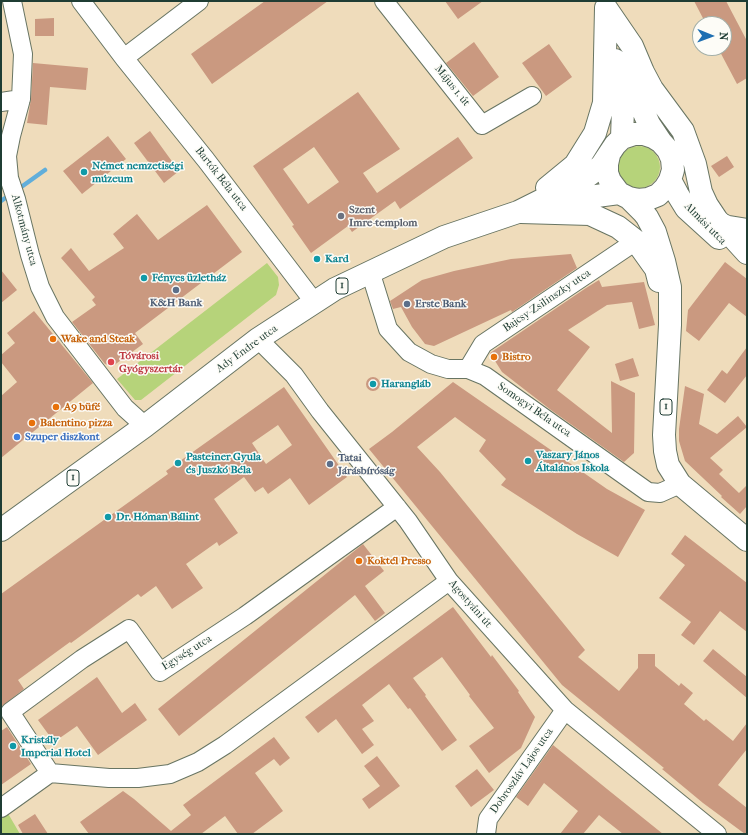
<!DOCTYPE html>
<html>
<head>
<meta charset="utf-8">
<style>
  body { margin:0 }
  #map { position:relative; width:748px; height:835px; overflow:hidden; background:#efdcbb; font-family:"IM FELL French Canon",serif }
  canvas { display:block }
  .frame { position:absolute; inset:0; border:2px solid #1f3d34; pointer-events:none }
  .north { position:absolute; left:692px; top:16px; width:40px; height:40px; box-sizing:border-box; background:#fdfcf7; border:1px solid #a4b0a9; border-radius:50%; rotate:91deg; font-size:11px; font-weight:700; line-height:16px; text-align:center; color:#1f3d34 }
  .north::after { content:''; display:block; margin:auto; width:14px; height:18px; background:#1f6fb2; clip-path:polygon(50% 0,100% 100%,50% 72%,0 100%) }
</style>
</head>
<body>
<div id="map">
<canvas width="748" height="835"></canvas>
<div class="frame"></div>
<div class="north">N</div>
</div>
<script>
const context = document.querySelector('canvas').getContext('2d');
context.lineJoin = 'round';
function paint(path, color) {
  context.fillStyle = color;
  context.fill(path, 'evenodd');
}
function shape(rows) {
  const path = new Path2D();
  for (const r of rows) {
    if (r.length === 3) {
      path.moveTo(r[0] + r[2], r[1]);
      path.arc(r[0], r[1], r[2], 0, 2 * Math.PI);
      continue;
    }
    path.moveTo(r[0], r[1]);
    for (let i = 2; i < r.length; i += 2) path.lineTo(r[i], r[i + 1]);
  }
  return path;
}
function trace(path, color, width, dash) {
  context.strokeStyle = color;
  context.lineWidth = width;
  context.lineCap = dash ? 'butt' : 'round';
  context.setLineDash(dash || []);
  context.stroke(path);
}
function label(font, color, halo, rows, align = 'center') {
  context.font = font + ' "IM FELL French Canon",serif';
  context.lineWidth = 3;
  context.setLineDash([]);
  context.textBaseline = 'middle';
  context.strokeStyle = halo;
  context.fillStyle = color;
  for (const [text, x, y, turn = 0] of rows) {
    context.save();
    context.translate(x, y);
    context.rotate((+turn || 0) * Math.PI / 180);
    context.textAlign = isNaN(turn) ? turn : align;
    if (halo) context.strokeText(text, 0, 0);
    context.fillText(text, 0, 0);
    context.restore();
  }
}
paint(shape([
  [639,167,21],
  [267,263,278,277,279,285,276,295,141,400,135,400,117,379],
  [6,810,20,834,1,834,1,814]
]), '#b6d37a');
trace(shape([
  [17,190,45,170],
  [1,201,11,194]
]), '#61aeda', 4.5);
paint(shape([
  [265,1,328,1,212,84,191,54],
  [445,1,483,1,458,19],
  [694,1,726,1,747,41,747,78,737,84,718,48,724,48,724,24,706,24],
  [54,18,54,36,35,36,35,19],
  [474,42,499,77,473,96,446,63],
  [549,44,572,77,546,96,522,63],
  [33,63,88,68,86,90,50,87,47,125,27,123,31,99],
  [358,92,400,149,363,173,377,193,458,137,473,158,400,209,395,201,352,232,348,226,311,253,292,226,294,225,253,166],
  [314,147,339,182,308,204,283,169],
  [150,131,179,171,164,183,134,143],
  [108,136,126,159,82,194,63,171],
  [727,156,734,167,719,177,711,166],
  [207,205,242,252,135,333,143,344,113,366,105,364,72,322,96,305,92,300,95,297,61,258,71,248,89,271,124,248,113,234,137,214,158,240],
  [571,254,577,268,512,312,511,310,434,346,425,344,412,327,401,307,393,309,390,301,422,280,454,271,511,259],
  [725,262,747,279,747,317,729,303,699,341,686,331,688,310],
  [1,270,17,290,1,303],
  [599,280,602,287,644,282,655,325,639,329,632,302,607,305,568,330,590,347,557,390,612,433,611,381,635,393,634,453,624,462,551,410,502,372,490,353,586,288],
  [34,311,93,383,1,458,1,396,17,382,1,362,1,355,15,343,7,333],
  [747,347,747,375,725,403,707,390,722,370,727,374],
  [633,358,639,376,620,381,615,364],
  [373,384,7],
  [453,382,607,489,645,510,618,557,577,534,501,485,506,479,479,451,486,440,455,417,417,447,440,472,585,650,578,657,619,691,638,668,638,654,655,654,655,666,679,686,681,683,693,693,684,704,704,721,706,719,733,741,747,723,747,749,718,785,747,808,747,834,745,834,703,803,662,769,664,768,562,685,369,449,392,432],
  [685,386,704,394,699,424,717,434,738,416,747,427,710,458,723,470,719,474,739,493,747,485,747,506,740,514,721,497,722,496,685,461,679,441,679,429],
  [284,387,347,477,309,505,290,478,268,494,263,487,255,492,244,477,214,499,238,533,219,546,217,542,186,564,203,588,172,609,156,586,141,597,138,594,71,643,70,642,18,680,24,689,1,707,1,594,168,474,166,471],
  [278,425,292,445,266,464,252,443],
  [685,535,747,583,747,632,720,611,694,645,681,635,691,622,659,598,685,565,671,554],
  [363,544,384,571,365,586,385,613,375,621,355,595,179,736,158,709],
  [453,607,491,657,492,655,519,691,518,692,535,717,521,748,489,773,469,746,494,728,469,696,470,695,442,657,413,678,426,695,425,696,457,740,442,751,410,708,408,709,389,684,362,705,374,721,362,729,374,745,362,754,336,719,318,733,305,717],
  [713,649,747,677,747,698,703,661],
  [97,677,122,713,135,703,147,720,98,755,77,726,54,742,38,720],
  [7,727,31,764,1,785,1,731],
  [274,737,290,758,280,766,274,759,255,773,283,811,252,834,238,834,225,816,201,834,89,834,80,822,123,791,134,799,171,831,191,815,183,805],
  [553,745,607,789,663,834,623,834,599,815,583,834,560,834,578,811,544,783,528,806,516,797],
  [377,756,400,786,369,809,362,799,380,786,364,766],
  [477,769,494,790,471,807,455,786],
  [35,814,48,834,23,834,18,825]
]), '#ca9980');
const minor = shape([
  [12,1,23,54,21,99,11,136,7,156,9,178,16,199,30,255,40,287,55,317,125,408,145,426],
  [81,1,124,58,206,160,315,303],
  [384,1,482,125,532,96],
  [124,58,199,1],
  [1,102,21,99],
  [717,220,728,225,747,228],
  [370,271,388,329,409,352,431,364,448,369,468,369,485,376,648,492,660,493,680,484],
  [258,339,294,375,320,411,408,521,449,581,565,710,717,834],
  [468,369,483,344,636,241],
  [50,773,10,712,82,659,129,629,160,672,245,616,397,507],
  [1,808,50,773,109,778,138,778,170,774,198,762,225,745,449,581],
  [486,834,488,819,565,710]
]);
const major = shape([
  [606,8,632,46,643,72,652,89,683,131,695,164,701,192,707,205,717,220,747,253],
  [615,60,623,108,622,138],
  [630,68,641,106,649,124,661,142],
  [609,155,607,164,607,173,610,181,619,193,629,198,643,212,647,217,655,232,664,261,670,287,670,325,664,435,665,451,668,465,680,484,747,540],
  [670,180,678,195,686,208,719,238],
  [547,188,575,165,595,133,604,103,606,8],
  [552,205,589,197,619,193],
  [521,212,590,214,618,227,636,241,656,269,659,281],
  [1,530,145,426,258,339,335,289,444,237,518,212,584,179,601,166,615,145,622,138,634,134,644,134,653,137,661,142,668,150,672,159,673,170,670,180,665,188,658,195,648,199,638,200,629,198]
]);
trace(minor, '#687563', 20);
trace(major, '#687563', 24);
trace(minor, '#fff', 18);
trace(major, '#fff', 22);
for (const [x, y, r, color] of [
  [84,172,4,"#0f9aa8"],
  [341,216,4,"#6b7280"],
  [317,259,4,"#0f9aa8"],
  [144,278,4,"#0f9aa8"],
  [176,290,4,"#5c6f8a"],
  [407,304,4,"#5c6f8a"],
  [53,339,4,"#e8710a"],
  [494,357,4,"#e8710a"],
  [111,362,4,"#e0444e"],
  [373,384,4,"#0f9aa8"],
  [56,407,4,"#e8710a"],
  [32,423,4,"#e8710a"],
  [17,437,4,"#3f7fe0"],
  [528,461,4,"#0f9aa8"],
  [178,463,4,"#0f9aa8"],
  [330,464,4,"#5c6f8a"],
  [108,517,4,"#0f9aa8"],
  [359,561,4,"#e8710a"],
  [13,746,4,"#0f9aa8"]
]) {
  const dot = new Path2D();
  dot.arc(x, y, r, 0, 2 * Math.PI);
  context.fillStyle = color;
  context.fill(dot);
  trace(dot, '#fdfcf7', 1.5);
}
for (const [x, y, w] of [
  [342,286,12],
  [666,407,12],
  [73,478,12]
]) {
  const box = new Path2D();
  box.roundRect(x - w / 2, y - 8, w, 16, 3);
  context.fillStyle = '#fdfcf7';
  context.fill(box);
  trace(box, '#1f3d34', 1);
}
label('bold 10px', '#1f3d34', null, [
  ["1",342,286],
  ["1",666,407],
  ["1",73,478]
]);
label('11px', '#1f3d34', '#fdfcf7', [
  ["Május 1. út",452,86,51],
  ["Bartók Béla utca",221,179,52],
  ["Almási utca",705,224,45],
  ["Alkotmány utca",24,230,75],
  ["Bajcsy-Zsilinszky utca",547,301,-34],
  ["Ady Endre utca",247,349,-36],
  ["Somogyi Béla utca",534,410,35],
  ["Agostyáni út",470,604,49],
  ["Egység utca",187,653,-32],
  ["Dobroszláv Lajos utca",522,771,-55]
]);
label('bold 11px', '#0d838f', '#fdfcf7', [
  ["Német nemzetiségi",92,166],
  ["múzeum",92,179],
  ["Kard",325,259],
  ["Fényes üzletház",152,278],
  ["Harangláb",381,384],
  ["Vaszary János",536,455],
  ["Általános Iskola",536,468],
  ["Pasteiner Gyula",186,457],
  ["és Juszkó Béla",186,470],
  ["Dr. Hóman Bálint",116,517],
  ["Kristály",21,740],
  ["Imperial Hotel",21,753]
], 'left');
label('bold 11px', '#5b616d', '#fdfcf7', [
  ["Szent",349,210],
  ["Imre-templom",349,223]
], 'left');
label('bold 11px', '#4e5e75', '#fdfcf7', [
  ["K&H Bank",176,303,"center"],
  ["Erste Bank",415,304],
  ["Tatai",338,458],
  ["Járásbíróság",338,471]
], 'left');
label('bold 11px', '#c56008', '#fdfcf7', [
  ["Wake and Steak",61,339],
  ["Bistro",502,357],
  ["A9 büfé",64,407],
  ["Balentino pizza",40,423],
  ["Koktél Presso",367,561]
], 'left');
label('bold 11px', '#be3a42', '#fdfcf7', [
  ["Tóvárosi",119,356],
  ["Gyógyszertár",119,369]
], 'left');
label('bold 11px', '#366cbe', '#fdfcf7', [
  ["Szuper diszkont",25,437]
], 'left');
</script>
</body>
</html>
